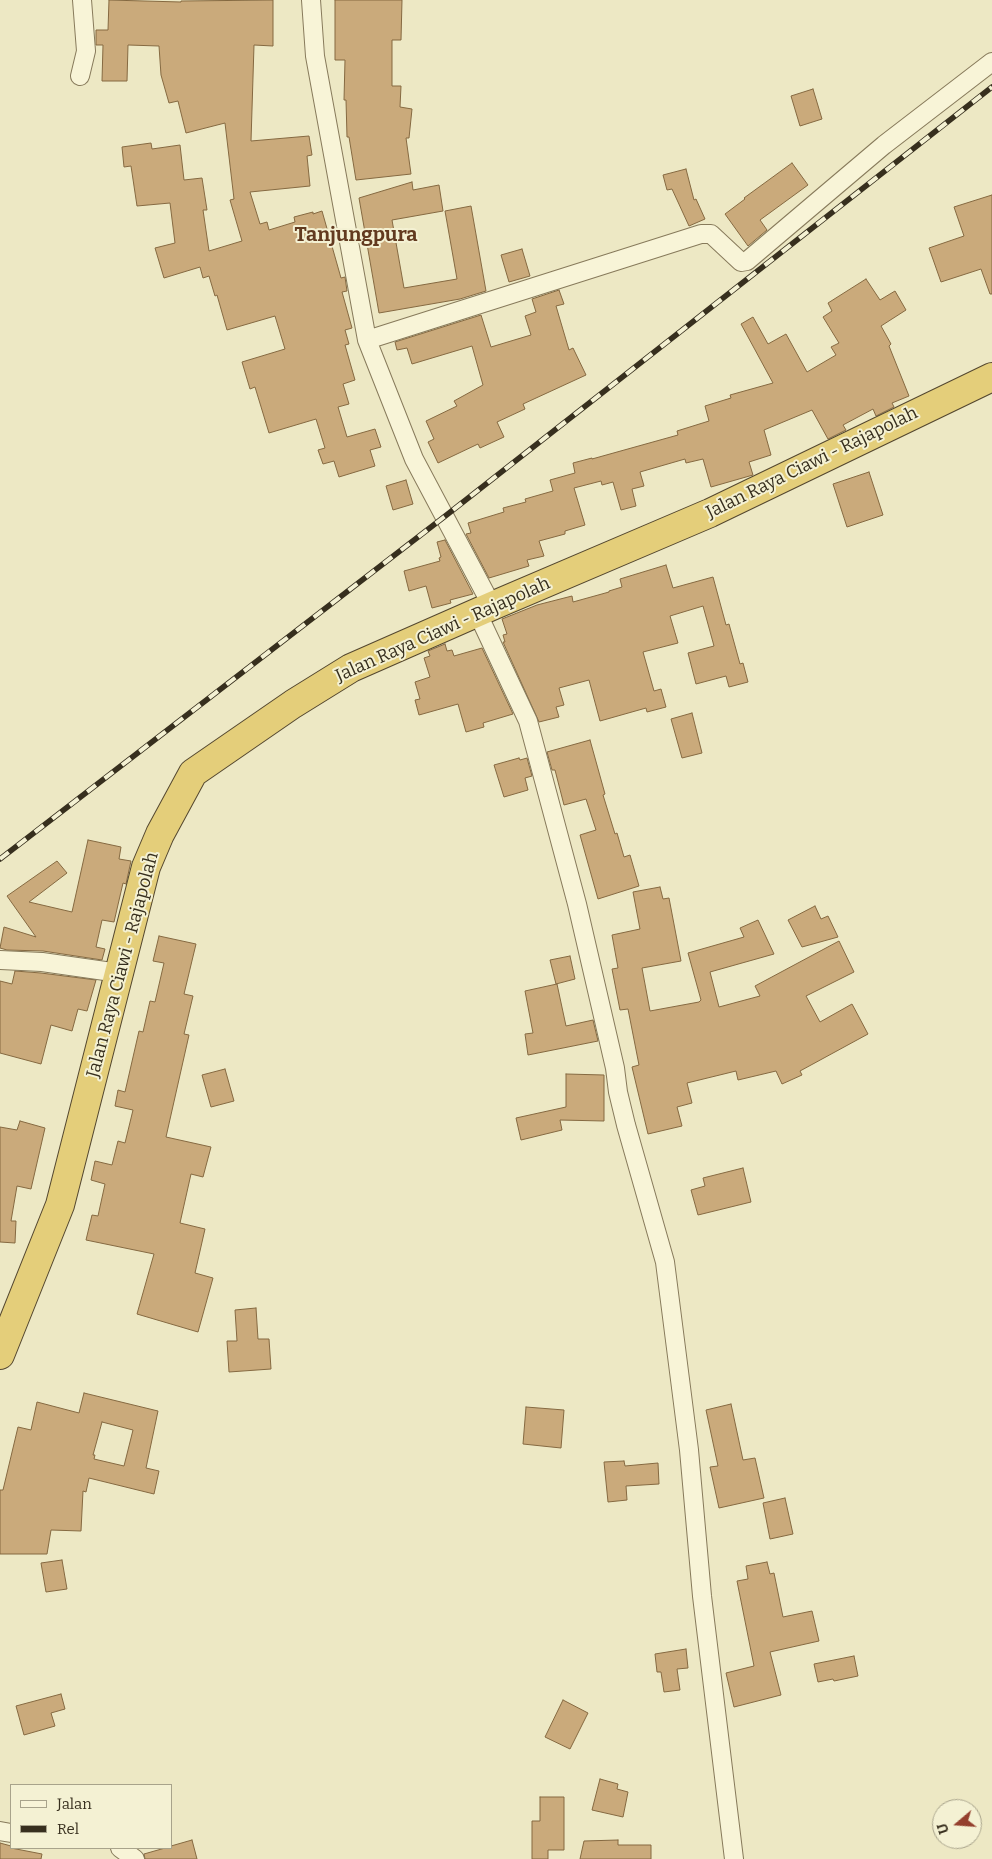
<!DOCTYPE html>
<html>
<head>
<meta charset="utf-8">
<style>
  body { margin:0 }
  #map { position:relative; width:992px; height:1859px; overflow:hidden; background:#ede8c4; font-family:Bitter,serif }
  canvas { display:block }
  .legend { position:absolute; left:10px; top:1784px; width:162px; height:65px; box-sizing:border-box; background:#f4f1d3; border:1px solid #a8a38b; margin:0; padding:6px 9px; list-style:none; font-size:15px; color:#372f1e }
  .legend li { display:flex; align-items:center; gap:10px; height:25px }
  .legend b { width:25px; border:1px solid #a8a38b }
  .north { position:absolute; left:932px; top:1799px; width:50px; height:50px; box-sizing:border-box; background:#f4f1d3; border:1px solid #a8a38b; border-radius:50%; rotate:252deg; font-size:14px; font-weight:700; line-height:20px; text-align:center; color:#372f1e }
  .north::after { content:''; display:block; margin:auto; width:18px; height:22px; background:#943f2d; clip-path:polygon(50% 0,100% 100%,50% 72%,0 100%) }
</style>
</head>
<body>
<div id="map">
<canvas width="992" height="1859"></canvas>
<ul class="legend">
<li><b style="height:6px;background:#f8f4d7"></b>Jalan</li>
<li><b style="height:6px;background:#372f1e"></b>Rel</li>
</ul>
<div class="north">U</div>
</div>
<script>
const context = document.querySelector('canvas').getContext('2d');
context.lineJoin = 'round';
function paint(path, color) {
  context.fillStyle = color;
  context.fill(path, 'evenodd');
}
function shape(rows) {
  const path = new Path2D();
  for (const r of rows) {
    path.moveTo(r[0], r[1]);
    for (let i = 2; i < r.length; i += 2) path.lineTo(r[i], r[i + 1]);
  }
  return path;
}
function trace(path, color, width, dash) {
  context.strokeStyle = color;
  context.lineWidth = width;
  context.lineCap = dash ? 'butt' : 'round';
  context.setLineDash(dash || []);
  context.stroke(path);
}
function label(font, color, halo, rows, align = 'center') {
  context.font = font + ' Bitter,serif';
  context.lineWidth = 4;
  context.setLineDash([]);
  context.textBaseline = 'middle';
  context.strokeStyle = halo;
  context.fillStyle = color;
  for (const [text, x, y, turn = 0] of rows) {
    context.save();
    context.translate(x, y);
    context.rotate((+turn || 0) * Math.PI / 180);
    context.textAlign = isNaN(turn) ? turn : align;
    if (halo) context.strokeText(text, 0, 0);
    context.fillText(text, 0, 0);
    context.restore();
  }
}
const building = shape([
  [109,0,181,2,181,1,273,0,273,46,254,45,251,141,309,136,312,155,307,156,310,186,250,192,260,224,267,222,269,230,295,222,294,217,313,212,313,214,322,211,341,278,345,277,347,291,342,292,352,328,345,330,349,344,345,345,355,380,343,384,349,404,338,407,347,437,375,429,381,447,370,450,375,466,339,477,334,461,323,464,318,450,325,448,316,419,269,433,255,387,250,389,242,362,285,349,275,316,227,330,217,295,215,296,209,276,203,278,200,267,164,278,155,248,175,243,170,203,137,206,131,166,124,167,122,147,151,143,152,149,180,145,184,180,202,178,207,210,203,210,209,251,242,241,230,200,234,199,225,123,186,133,178,101,169,103,161,75,159,46,128,45,127,81,102,81,103,45,96,45,96,30,108,30,109,0],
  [335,0,402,0,401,40,392,40,392,86,401,86,400,107,412,109,409,138,406,138,411,174,356,180,349,137,347,137,346,100,344,100,345,60,335,60,335,0],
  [813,89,822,119,800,126,791,96,813,89],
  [792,163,808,185,760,220,767,230,748,246,725,214,745,199,744,198,792,163],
  [686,169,694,200,696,199,705,219,689,226,672,189,667,190,663,175,686,169],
  [412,182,413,190,439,185,443,211,392,220,404,288,457,279,445,211,471,206,486,291,460,299,379,313,359,198,412,182],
  [992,195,992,294,990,294,981,269,941,282,929,248,964,236,954,207,992,195],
  [522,249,530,276,509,282,501,255,522,249],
  [866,279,880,300,895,291,906,310,881,326,891,344,889,346,909,396,892,403,894,407,876,416,873,409,843,425,846,430,828,439,812,410,764,430,771,455,749,462,753,475,711,487,703,459,686,463,685,459,640,472,644,486,632,489,636,506,621,510,613,482,602,485,601,481,574,488,585,525,565,531,565,534,539,541,544,556,527,560,529,566,489,578,466,534,471,533,468,523,504,512,503,508,526,502,525,499,553,491,550,480,575,473,573,463,592,458,592,459,678,435,677,431,709,421,705,406,731,398,730,395,773,383,741,324,753,317,768,344,786,334,807,372,836,355,831,347,839,343,823,317,832,311,828,303,866,279],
  [559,290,564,304,556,306,569,350,573,348,586,375,523,404,525,409,497,422,504,437,480,448,478,444,438,463,428,442,434,439,426,421,457,406,454,401,483,385,472,346,412,364,407,348,397,350,395,342,481,315,491,347,531,335,525,316,536,312,532,299,559,290],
  [869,472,883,515,847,527,833,484,869,472],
  [406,480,413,504,393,510,386,486,406,480],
  [445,540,473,594,450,600,451,603,432,608,426,586,409,591,404,571,440,561,439,558,441,557,437,542,445,540],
  [666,565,673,588,713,577,726,625,729,624,740,664,743,663,748,682,729,687,726,676,696,684,688,653,714,646,703,606,670,616,678,643,643,652,654,691,661,689,666,707,647,712,646,708,600,721,589,680,559,688,564,705,556,707,559,717,539,722,503,642,505,642,503,635,507,634,502,619,537,605,572,596,573,602,609,592,609,591,622,587,620,579,666,565],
  [445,644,447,651,452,650,454,656,482,648,513,714,483,723,484,727,466,732,458,704,419,715,415,700,420,699,415,682,430,677,424,658,430,656,428,651,445,644],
  [692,713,702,753,682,758,671,719,692,713],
  [590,740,605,794,603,795,615,834,617,833,624,857,630,855,639,886,598,899,580,835,596,830,586,799,564,805,555,770,552,770,547,752,590,740],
  [519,758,520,760,527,758,532,776,525,778,528,790,504,797,494,765,519,758],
  [88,840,121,847,119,859,131,861,126,884,123,883,114,922,102,920,96,947,105,949,102,960,43,951,7,950,0,948,4,927,36,937,7,896,57,861,67,873,29,902,72,912,88,840],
  [660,887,663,899,669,898,681,961,642,968,650,1011,699,1002,701,1000,688,953,744,937,740,928,758,920,774,954,710,972,719,1007,760,996,755,986,839,941,854,972,806,996,820,1022,852,1004,868,1034,800,1071,802,1075,782,1084,776,1071,738,1080,736,1071,687,1083,692,1103,677,1107,682,1126,648,1134,632,1067,639,1065,628,1009,620,1010,612,969,618,968,612,935,640,929,633,892,660,887],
  [815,906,821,919,828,916,838,937,802,947,788,920,815,906],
  [159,936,196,944,184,994,193,996,184,1034,189,1035,166,1137,211,1147,203,1177,191,1174,180,1223,205,1229,195,1273,213,1278,198,1332,137,1314,154,1254,86,1240,92,1215,98,1216,105,1184,91,1180,95,1161,112,1165,118,1141,125,1143,133,1110,115,1106,118,1090,125,1092,139,1031,143,1032,150,1001,155,1002,164,963,153,961,159,936],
  [570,956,575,979,556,984,550,960,570,956],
  [15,971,41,973,96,980,87,1011,78,1009,72,1031,51,1025,41,1064,0,1053,0,981,12,984,15,971],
  [557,984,566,1026,593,1020,598,1041,528,1055,525,1034,533,1033,525,991,557,984],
  [225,1069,234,1101,211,1107,202,1075,225,1069],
  [566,1074,604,1075,604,1121,560,1120,562,1130,521,1140,516,1118,566,1107,566,1074],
  [20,1121,45,1128,31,1189,17,1186,11,1221,16,1221,15,1243,0,1242,0,1127,17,1130,20,1121],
  [743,1168,751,1202,698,1215,691,1190,705,1186,703,1178,743,1168],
  [256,1308,258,1339,269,1339,271,1369,229,1372,227,1341,237,1341,235,1310,256,1308],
  [84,1393,158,1411,146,1468,159,1471,154,1494,89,1478,86,1492,83,1491,81,1531,51,1530,47,1554,0,1554,0,1490,3,1490,18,1427,31,1430,37,1402,79,1413,84,1393],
  [102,1422,133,1430,124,1466,94,1459,95,1455,93,1455,102,1422],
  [731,1404,743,1460,755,1458,764,1498,719,1508,710,1467,718,1466,706,1410,731,1404],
  [526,1407,564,1410,561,1448,523,1444,526,1407],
  [624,1461,625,1466,658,1463,659,1484,626,1486,627,1500,608,1502,604,1462,624,1461],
  [785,1498,793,1534,770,1539,763,1503,785,1498],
  [62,1560,67,1589,46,1592,41,1563,62,1560],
  [767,1562,770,1574,774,1573,783,1617,812,1611,819,1641,770,1652,781,1695,734,1707,726,1673,754,1666,737,1581,748,1579,746,1566,767,1562],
  [686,1649,688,1668,677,1669,680,1690,664,1692,661,1672,657,1672,655,1654,686,1649],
  [854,1656,858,1676,834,1681,833,1679,818,1682,814,1664,854,1656],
  [61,1694,65,1709,51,1713,55,1726,24,1735,16,1706,61,1694],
  [563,1700,588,1713,570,1749,545,1737,563,1700],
  [600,1779,618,1784,617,1789,628,1792,623,1817,592,1810,600,1779],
  [540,1797,564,1797,564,1850,548,1850,548,1859,532,1859,532,1821,540,1821,540,1797],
  [192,1840,197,1859,145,1859,144,1854,165,1848,171,1848,171,1846,192,1840],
  [618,1840,618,1845,651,1845,651,1859,580,1859,584,1841,618,1840],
  [0,1843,11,1846,11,1848,42,1854,41,1859,0,1859,0,1843]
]);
paint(building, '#caaa7b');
trace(building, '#856941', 1);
const minor = shape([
  [311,0,315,56,367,340,414,459,492,606],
  [80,76,86,51,82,0],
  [367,340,701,234,711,234,741,262,747,261,884,145,992,62],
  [477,612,528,721,577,904,615,1068,618,1092,626,1125,665,1262,689,1450,702,1596,734,1859],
  [0,960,42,962,119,973],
  [0,1831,11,1833],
  [120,1848,135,1859]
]);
const trunk = shape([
  [0,1355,60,1205,146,867,160,834,193,773,293,704,351,668,492,606,710,513,992,377]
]);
trace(minor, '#877a5b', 20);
trace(trunk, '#54472f', 30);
trace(minor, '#f8f4d7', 18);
trace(trunk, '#e4ce7a', 28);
const rail = shape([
  [0,859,444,517,992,87]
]);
trace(rail, '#372f1e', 5.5);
trace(rail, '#f4f1d3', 4, [11]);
label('18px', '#372f1e', '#f4f1d3', [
  ["Jalan Raya Ciawi - Rajapolah",812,463,-26],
  ["Jalan Raya Ciawi - Rajapolah",443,630,-24],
  ["Jalan Raya Ciawi - Rajapolah",123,965,-75]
]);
label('bold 20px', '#623a1f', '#f4f1d3', [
  ["Tanjungpura",356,235]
]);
</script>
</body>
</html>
